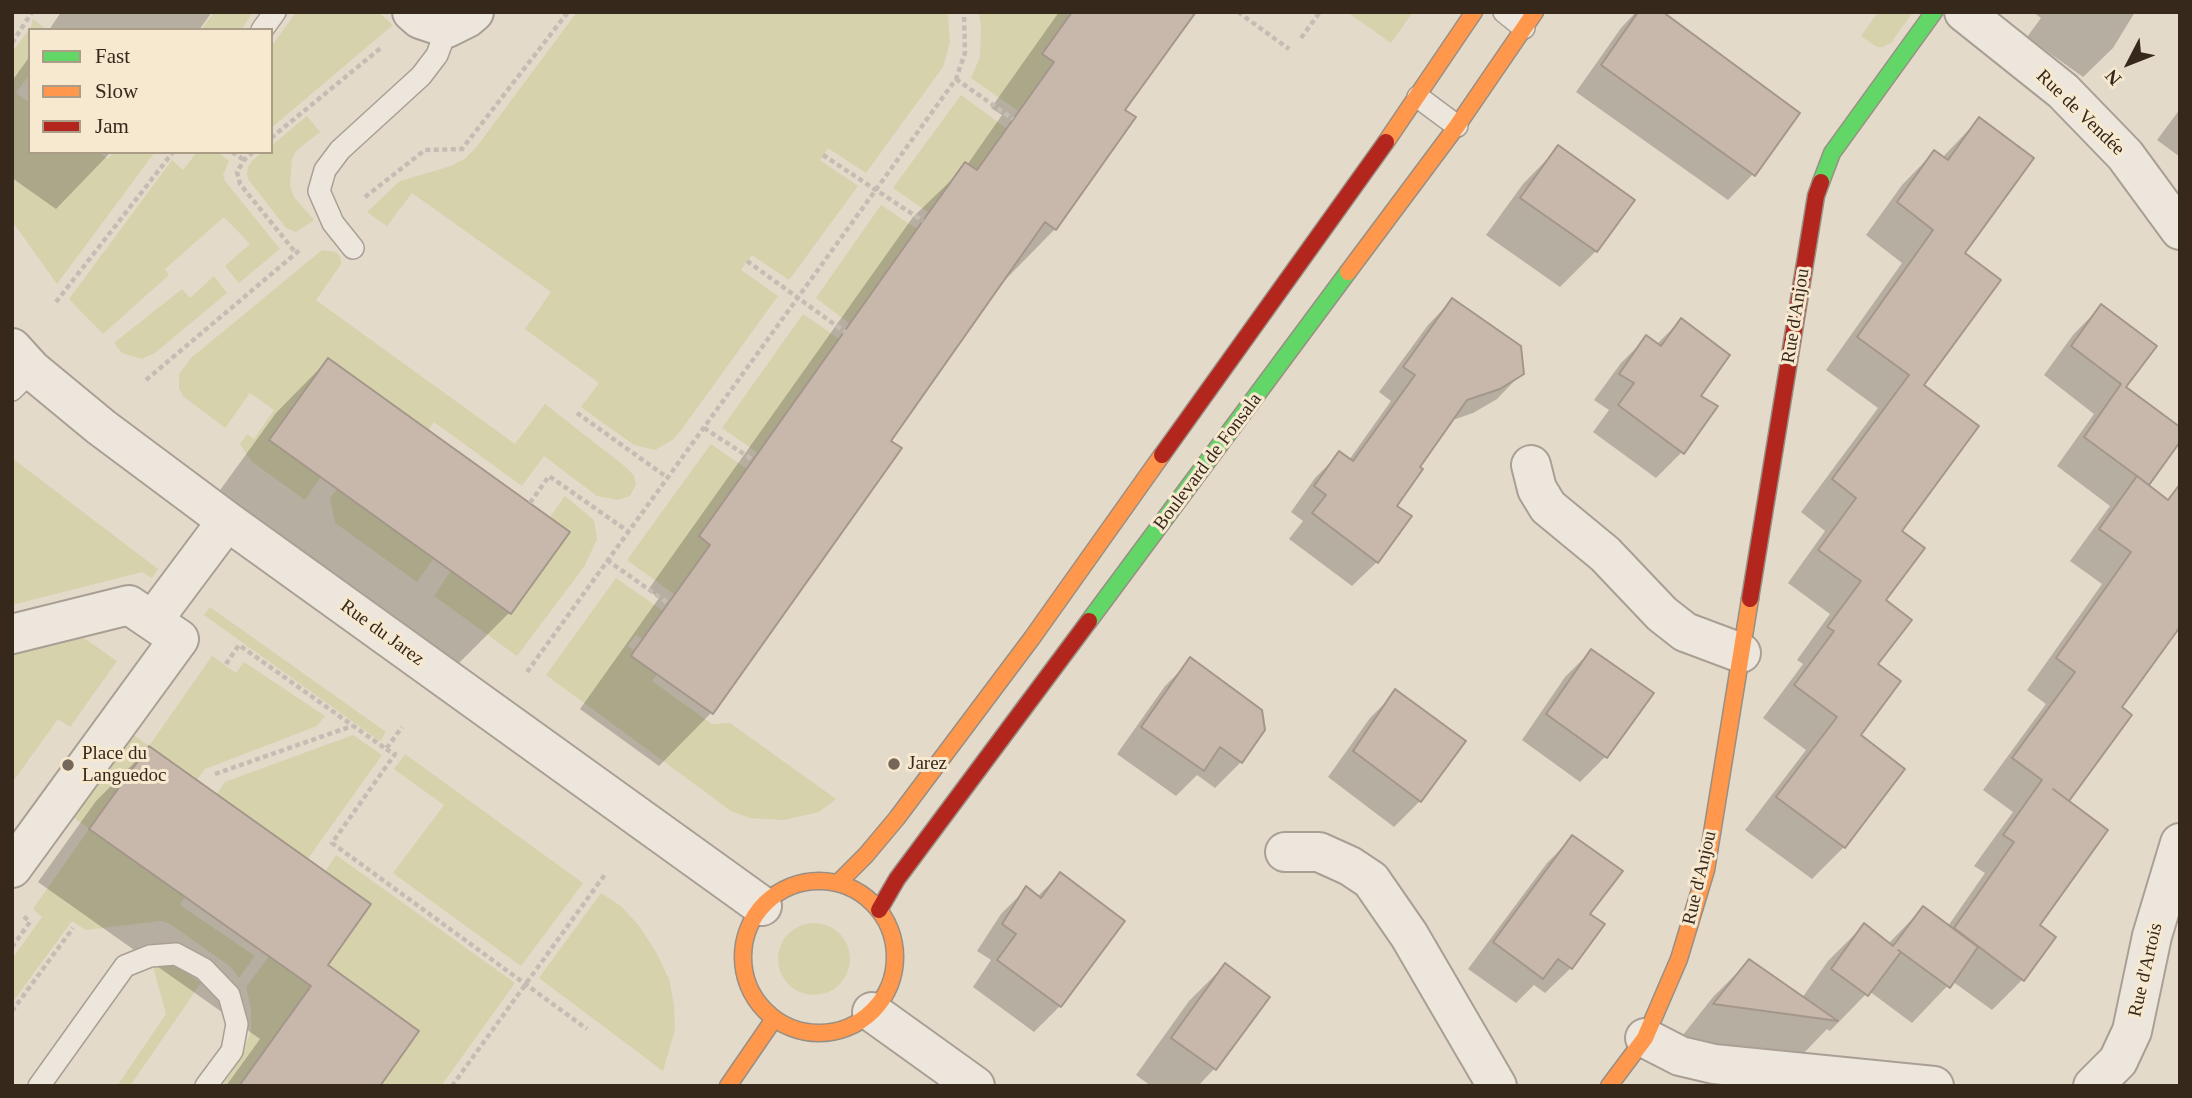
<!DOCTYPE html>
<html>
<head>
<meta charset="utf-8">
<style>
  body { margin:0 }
  #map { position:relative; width:2192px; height:1098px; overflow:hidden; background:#e4daca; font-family:"Times New Roman",serif }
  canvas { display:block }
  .frame { position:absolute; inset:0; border:14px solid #37281c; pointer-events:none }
  .legend { position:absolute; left:28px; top:28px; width:245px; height:126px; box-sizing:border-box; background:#f6e9cf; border:2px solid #aa9c87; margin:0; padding:9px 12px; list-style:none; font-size:21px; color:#37281c }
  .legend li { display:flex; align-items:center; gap:14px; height:35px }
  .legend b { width:35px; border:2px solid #aa9c87 }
  .north { position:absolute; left:2094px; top:28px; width:70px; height:70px; -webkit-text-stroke:5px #f6e9cf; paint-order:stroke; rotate:228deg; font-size:19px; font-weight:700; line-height:28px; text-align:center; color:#37281c }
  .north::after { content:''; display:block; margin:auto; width:24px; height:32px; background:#37281c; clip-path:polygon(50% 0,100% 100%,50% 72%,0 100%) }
</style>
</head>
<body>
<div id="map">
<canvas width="2192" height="1098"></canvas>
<div class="frame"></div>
<ul class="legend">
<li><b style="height:9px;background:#63d668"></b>Fast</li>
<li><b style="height:9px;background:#ff974d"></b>Slow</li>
<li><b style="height:9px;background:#b3261e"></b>Jam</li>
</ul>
<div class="north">N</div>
</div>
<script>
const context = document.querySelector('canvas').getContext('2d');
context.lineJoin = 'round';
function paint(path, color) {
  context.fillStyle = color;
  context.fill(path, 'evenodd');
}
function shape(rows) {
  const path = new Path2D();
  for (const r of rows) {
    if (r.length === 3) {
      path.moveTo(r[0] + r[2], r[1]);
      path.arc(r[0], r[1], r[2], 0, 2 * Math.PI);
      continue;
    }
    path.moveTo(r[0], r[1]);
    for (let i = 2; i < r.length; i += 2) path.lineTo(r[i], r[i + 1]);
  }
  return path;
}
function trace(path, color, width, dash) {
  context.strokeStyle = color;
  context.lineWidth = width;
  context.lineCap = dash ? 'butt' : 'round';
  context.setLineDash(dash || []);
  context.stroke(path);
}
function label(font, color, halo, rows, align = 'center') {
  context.font = font + ' "Times New Roman",serif';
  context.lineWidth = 6;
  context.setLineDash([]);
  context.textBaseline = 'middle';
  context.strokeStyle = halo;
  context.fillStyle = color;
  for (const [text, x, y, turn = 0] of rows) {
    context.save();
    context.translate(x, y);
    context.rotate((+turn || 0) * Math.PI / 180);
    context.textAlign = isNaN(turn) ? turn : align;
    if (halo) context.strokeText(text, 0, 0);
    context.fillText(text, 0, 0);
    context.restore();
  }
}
paint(shape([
  [214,12,253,12,241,30,201,30],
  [296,12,378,12,393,25,271,128,271,47],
  [577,12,948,12,948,15,950,42,943,67,866,173,828,148,820,160,858,186,789,280,752,255,747,261,741,270,778,296,684,426,674,439,655,450,634,445,581,407,599,383,525,329,551,292,412,193,387,226,367,212,400,181,451,166,466,158,478,145],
  [979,12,1072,12,1042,54,1054,62,1018,111,971,78,980,57,981,27],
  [1347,12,1413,12,1391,43],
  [1878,12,1913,12,1891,43,1883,47,1877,47,1861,36],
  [33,19,47,30,30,30,30,74,16,93,30,103,30,152,99,152,108,159,113,152,155,152,57,284,12,221,12,52,31,27],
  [961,95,1006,128,977,170,965,162,929,213,893,188],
  [307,116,320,132,296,151,292,159,290,185,294,197,314,220,296,232,286,228,248,179,247,173,248,167,253,160,263,152,271,152,271,146],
  [197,152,218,152,229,161,223,175,225,181,280,249,239,283,225,266,250,244,224,217,165,269,169,275,103,334,69,299,172,160,183,170],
  [881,205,917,229,850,324,816,298],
  [322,250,336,252,340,256,341,264,316,300,515,444,545,404,627,468,634,476,636,484,630,496,618,500,597,496,544,456,522,486,434,422,428,430,328,358,269,439,321,477,305,500,251,461,240,444,247,434,254,439,274,410,250,393,225,428,183,396,179,388,179,374,191,358],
  [214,276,227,293,155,353,142,359,122,353,114,343,182,289,190,298],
  [803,314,839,339,758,453,722,428],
  [711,444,747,469,699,536,710,545,675,595,627,560],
  [12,458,158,569,152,578,142,572,12,605],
  [337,489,434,558,417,582,335,523,330,498],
  [565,496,594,520,597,539,584,567,517,656,434,596,451,570,512,613,570,532,550,517],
  [616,578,663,611,643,639,636,635,628,646,635,651,632,656,657,674,652,681,712,724,730,723,836,799,819,812,784,820,750,818,731,811,546,675],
  [210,607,386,732,380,741,204,615],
  [78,634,117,661,70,727,58,719,12,783,12,649],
  [212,656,236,673,244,662,325,716,317,726,205,769,196,781,149,746,89,828,185,897,180,905,255,956,239,978,231,967,170,924,161,921,86,930,72,921,12,1003,12,959,42,917,33,909,89,829,72,816,132,734,149,746],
  [353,735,382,755,307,860,216,795,225,782],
  [405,754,583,883,521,966,393,873,444,805,394,769],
  [336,855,515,983,441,1086,379,1086,419,1031,328,965,325,872],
  [601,893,622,907,639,926,656,952,669,979,674,1005,675,1030,663,1071,539,978],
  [814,959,36],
  [269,956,311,986,239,1086,222,1086,241,1058,251,1030,251,1009,246,987],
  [152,963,171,963,201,983,130,1086,117,1086,166,1014]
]), '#d5d2ac');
paint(shape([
  [61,12,212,12,199,30,49,30],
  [1059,12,1193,12,1123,110,1055,229,1003,282,888,441,899,449,711,713,659,766,580,709,659,598,648,590,913,217,967,165,1002,115,991,108],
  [1636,12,1660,12,1753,174,1728,200,1576,92,1621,28],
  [2033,12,2135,12,2113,48,2083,77,2027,37,2041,18],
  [30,56,30,152,111,152,56,209,12,178,12,81],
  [2180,109,2180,157,2157,140],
  [1979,119,1962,253,1921,386,1899,531,1884,601,1875,664,1859,736,1903,769,1844,847,1812,879,1745,830,1806,750,1763,718,1803,664,1797,660,1830,614,1788,583,1825,531,1801,512,1878,408,1826,370,1902,263,1866,235,1902,185,1934,152,1942,158],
  [1559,147,1596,251,1560,287,1486,235,1523,184],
  [1452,300,1522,373,1497,399,1473,413,1450,421,1417,467,1395,507,1377,562,1352,586,1289,539,1303,521,1291,512,1315,478,1340,453,1349,460,1391,401,1379,392,1428,325],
  [2101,306,2124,387,2180,439,2146,485,2119,708,2067,801,2023,979,1992,1010,1952,981,1912,1023,1869,991,1830,1031,1827,1029,1800,1057,1679,1040,1713,997,1749,961,1802,998,1828,961,1864,925,1888,944,1923,908,1948,926,1985,873,1974,866,2013,812,1983,790,2046,704,2027,690,2102,584,2070,561,2110,506,2057,466,2094,414,2044,375,2073,335],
  [1681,320,1699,396,1682,452,1656,478,1593,432,1609,410,1594,400,1621,363,1647,337,1656,345],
  [328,360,510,612,457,665,218,493,276,413],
  [1591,651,1606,756,1580,782,1522,740,1565,677],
  [1191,660,1241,762,1215,788,1197,775,1176,796,1117,754,1165,686],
  [1396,692,1420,801,1394,827,1328,777,1370,718],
  [149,748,326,965,377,1086,226,1086,260,1039,38,882,96,801],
  [1573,837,1587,914,1571,968,1545,993,1534,985,1516,1003,1468,969,1547,863],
  [1060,874,1060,1006,1034,1032,973,987,991,960,977,951,1001,914,1026,889,1037,897],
  [1225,965,1267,997,1214,1069,1198,1086,1151,1086,1136,1075,1189,1001]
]), '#0003');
const building = shape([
  [1072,12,1196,12,1125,110,1136,117,1056,230,1045,222,891,441,902,448,713,714,631,656,634,651,710,545,699,536,917,229,965,162,977,170,1054,62,1042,54,1072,12],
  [1638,12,1663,12,1800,113,1755,176,1601,65,1638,12],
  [1979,117,2034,158,1965,253,2001,280,1924,385,1979,426,1902,531,1925,548,1886,600,1912,620,1878,664,1901,681,1861,735,1905,769,1845,848,1776,797,1837,717,1794,685,1834,631,1827,627,1861,581,1818,550,1856,498,1832,479,1909,375,1857,337,1933,230,1897,202,1934,150,1948,160,1979,117],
  [1558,145,1635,200,1597,252,1520,198,1558,145],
  [1452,298,1521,346,1524,374,1500,389,1467,400,1420,467,1423,469,1397,506,1412,516,1378,563,1312,513,1326,495,1314,486,1339,451,1353,461,1415,375,1403,367,1452,298],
  [2101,304,2157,346,2126,387,2180,427,2180,442,2149,485,2084,437,2121,384,2071,346,2101,304],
  [1681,318,1730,355,1701,396,1718,406,1684,454,1618,405,1634,383,1619,374,1646,335,1661,346,1681,318],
  [328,358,570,532,511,614,269,440,328,358],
  [2137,476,2168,500,2180,484,2180,627,2122,707,2132,715,2069,801,2053,789,2108,830,2040,925,2056,937,2024,981,1954,928,2014,842,2003,835,2042,780,2012,758,2075,672,2056,658,2131,552,2099,529,2137,476],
  [1591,649,1654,693,1607,758,1546,714,1591,649],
  [1190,657,1262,710,1265,730,1242,763,1220,747,1204,771,1141,727,1190,657],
  [1395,689,1466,741,1421,802,1353,751,1395,689],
  [149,746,371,904,328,965,419,1031,380,1086,239,1086,311,986,89,829,149,746],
  [1572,835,1623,871,1590,914,1605,924,1572,969,1558,959,1543,979,1493,942,1572,835],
  [1060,872,1125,921,1061,1007,997,960,1016,934,1002,924,1026,886,1041,898,1060,872],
  [1923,906,1978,947,1950,988,1898,950,1901,952,1868,996,1831,969,1864,923,1893,946,1923,906],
  [1749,959,1838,1021,1713,1004,1749,959],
  [1225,963,1270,997,1216,1070,1171,1038,1225,963]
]);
paint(building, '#c7b8ab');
trace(building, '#a4968a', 2);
const lane = shape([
  [1504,12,1524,28],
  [262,30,275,12],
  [1418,97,1457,126],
  [353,248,333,223,319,191,325,170,340,150,421,76,437,55,447,28],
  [12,390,32,370],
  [39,1086,125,966,150,956,176,954,204,969,229,995,237,1024,232,1051,206,1086]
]);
const street = shape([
  [412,12,420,19,447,28,467,18,474,12],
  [1964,12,2063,91,2125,155,2180,230],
  [12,348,32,370,101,427,227,521,762,906],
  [1531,465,1537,489,1548,507,1605,554,1662,614,1685,632,1741,653],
  [153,620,227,521],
  [12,634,129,605,179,639,12,868],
  [1285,852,1319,852,1350,866,1371,880,1409,935,1497,1086],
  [872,1012,975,1086],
  [1645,1038,1680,1056,1714,1064,1934,1086],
  [2093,1086,2118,1061,2132,1031,2152,936,2180,843]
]);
const fast = shape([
  [1821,182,1832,153,1934,12],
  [1089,621,1348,272]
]);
const slow = shape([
  [1386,142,1474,12],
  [1348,272,1457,126,1535,12],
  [819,957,76],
  [839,882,866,855,897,818,1032,638,1162,455],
  [728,1086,774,1019],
  [1609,1086,1645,1038,1679,959,1706,870,1750,599]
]);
const jam = shape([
  [1162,455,1386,142],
  [1750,599,1816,196,1821,182],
  [879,910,897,879,1089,621]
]);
trace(lane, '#a99f94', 24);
trace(street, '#a99f94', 42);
trace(fast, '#988f84', 19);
trace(slow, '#988f84', 19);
trace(jam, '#988f84', 19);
trace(shape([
  [1238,12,1289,49],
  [1776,13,1777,12],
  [1301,38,1320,12],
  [12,43,32,12],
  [956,79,1013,119],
  [271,138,382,47],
  [232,152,244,160],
  [253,152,244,160,237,172,240,184,296,253],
  [823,155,923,221],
  [365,197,425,150,462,149,568,12],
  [747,261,845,332],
  [56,302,173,152],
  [146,380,301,249],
  [577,413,668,478],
  [704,428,753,460],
  [530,503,549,476,629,532],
  [607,560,668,603],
  [226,664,239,645,386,749,402,727],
  [527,672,956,79,965,53,964,12],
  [386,749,395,754,332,843,587,1029],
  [215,774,352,726],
  [12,947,30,922,22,915],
  [12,1011,73,928],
  [452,1086,606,873]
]), '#c4bdb3', 4.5, [5, 3.5]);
trace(lane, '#ece6dc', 21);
trace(street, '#ece6dc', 38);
trace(fast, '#63d668', 16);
trace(slow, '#ff974d', 16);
trace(jam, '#b3261e', 16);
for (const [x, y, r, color] of [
  [894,764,7,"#746659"],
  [68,765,7,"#746659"]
]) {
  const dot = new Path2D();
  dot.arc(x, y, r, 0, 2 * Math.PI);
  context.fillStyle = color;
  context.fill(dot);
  trace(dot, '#f6e9cf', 2.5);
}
label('19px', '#37281c', '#f6e9cf', [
  ["Rue de Vendée",2080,113,44],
  ["Rue d'Anjou",1796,316,-81],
  ["Boulevard de Fonsala",1208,462,-53],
  ["Rue du Jarez",382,633,36],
  ["Rue d'Anjou",1700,878,-77],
  ["Rue d'Artois",2146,970,-77]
]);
label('19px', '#37281c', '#f6e9cf', [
  ["Place du",82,754],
  ["Languedoc",82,776],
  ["Jarez",908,764]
], 'left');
</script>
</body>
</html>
